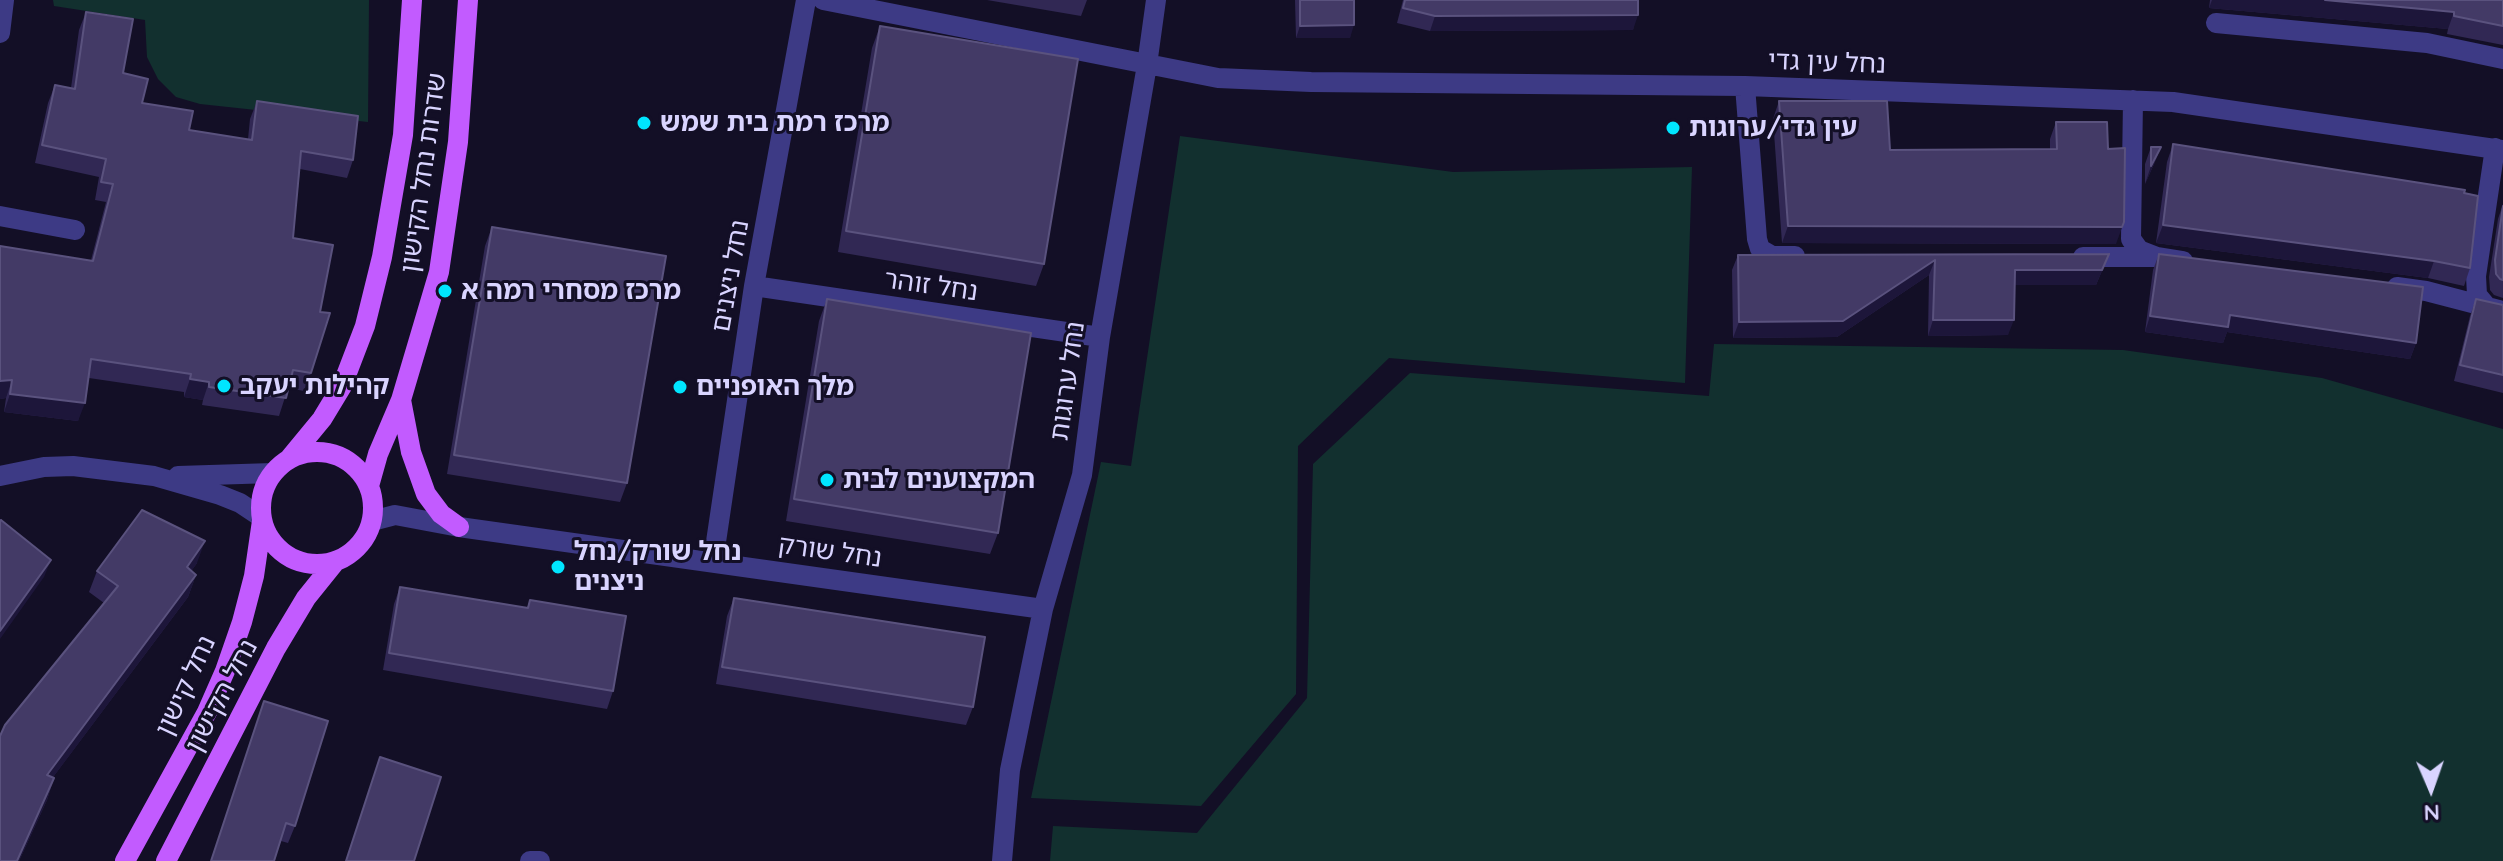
<!DOCTYPE html>
<html>
<head>
<meta charset="utf-8">
<style>
  body { margin:0 }
  #map { position:relative; width:2503px; height:861px; overflow:hidden; background:#130f26; font-family:Quicksand,sans-serif }
  canvas { display:block }
  .north { position:absolute; left:2391px; top:749px; width:80px; height:80px; -webkit-text-stroke:6px #130f26; paint-order:stroke; rotate:178deg; font-size:22px; font-weight:700; line-height:32px; text-align:center; color:#d9d4ff }
  .north::after { content:''; display:block; margin:auto; width:28px; height:36px; background:#d9d4ff; clip-path:polygon(50% 0,100% 100%,50% 72%,0 100%) }
</style>
</head>
<body>
<div id="map">
<canvas width="2503" height="861"></canvas>
<div class="north">N</div>
</div>
<script>
const context = document.querySelector('canvas').getContext('2d');
context.lineJoin = 'round';
function paint(path, color) {
  context.fillStyle = color;
  context.fill(path, 'evenodd');
}
function shape(rows) {
  const path = new Path2D();
  for (const r of rows) {
    if (r.length === 3) {
      path.moveTo(r[0] + r[2], r[1]);
      path.arc(r[0], r[1], r[2], 0, 2 * Math.PI);
      continue;
    }
    path.moveTo(r[0], r[1]);
    for (let i = 2; i < r.length; i += 2) path.lineTo(r[i], r[i + 1]);
  }
  return path;
}
function trace(path, color, width, dash) {
  context.strokeStyle = color;
  context.lineWidth = width;
  context.lineCap = dash ? 'butt' : 'round';
  context.setLineDash(dash || []);
  context.stroke(path);
}
function label(font, color, halo, rows, align = 'center') {
  context.font = font + ' Quicksand,"Noto Sans Hebrew",sans-serif';
  context.lineWidth = 6;
  context.setLineDash([]);
  context.textBaseline = 'middle';
  context.strokeStyle = halo;
  context.fillStyle = color;
  for (const [text, x, y, turn = 0] of rows) {
    context.save();
    context.translate(x, y);
    context.rotate((+turn || 0) * Math.PI / 180);
    context.textAlign = isNaN(turn) ? turn : align;
    if (halo) context.strokeText(text, 0, 0);
    context.fillText(text, 0, 0);
    context.restore();
  }
}
paint(shape([
  [53,0,369,0,368,122,200,104,176,97,158,79,147,57,145,20,54,6],
  [1180,136,1453,172,1692,167,1685,383,1389,358,1298,446,1296,694,1201,806,1031,798,1101,462,1131,466],
  [1714,344,2123,350,2322,378,2503,429,2503,861,1050,861,1053,826,1197,833,1307,698,1313,464,1410,373,1709,396]
]), '#12302f');
trace(shape([
  [823,0,1218,78,1311,82,1745,86,2173,102,2503,150],
  [2216,23,2427,43,2503,59],
  [0,33,4,0],
  [1745,86,1757,239,1760,249,1772,256,1795,256],
  [2133,100,2131,239,2139,250,2157,257],
  [0,216,75,230],
  [2083,257,2158,257,2183,261],
  [754,286,1100,337],
  [2397,287,2426,291,2503,311],
  [2487,307,2477,295,2476,276,2495,148],
  [0,476,44,467,73,466,154,476,220,495,240,503,261,517],
  [178,476,273,473],
  [372,521,395,515,459,527,1043,609],
  [713,562,754,286,806,0],
  [530,861,540,861],
  [1002,861,1010,770,1043,609,1082,475,1100,337,1147,65,1156,0]
]), '#3d3a85', 20);
trace(shape([
  [401,400,411,452,426,494,441,514,459,527],
  [317,508,56],
  [289,459,322,419,342,386,365,326,382,257,403,135,412,0],
  [369,486,378,454,401,400,439,272,458,142,468,0],
  [125,861,207,712,225,671,242,622,254,576,262,521],
  [166,861,276,648,306,598,335,562]
]), '#c25bff', 20);
paint(shape([
  [987,0,1087,0,1081,16],
  [1295,0,1354,0,1350,38,1296,38],
  [1403,0,1638,0,1633,30,1430,31,1397,23],
  [2210,0,2503,0,2503,45,2447,34,2448,29,2209,8],
  [86,12,142,103,189,130,248,139,250,119,257,101,353,160,347,178,300,169,293,238,320,312,311,373,304,391,288,388,279,416,202,405,203,400,184,397,184,392,89,378,78,421,4,412,6,398,0,399,91,260,106,202,95,200,99,177,35,163,48,103,55,85,71,88,79,30],
  [880,26,1044,264,1036,286,838,252,872,48],
  [1779,101,1890,150,2050,149,2050,139,2056,122,2108,149,2116,244,1782,243,1773,119],
  [2173,144,2470,268,2464,286,2428,278,2156,243,2167,162],
  [2151,147,2161,147,2154,164,2145,184,2145,164],
  [2503,204,2503,298,2494,295,2490,290,2489,277,2498,219],
  [492,227,627,483,620,502,447,474,485,246],
  [2109,254,2096,285,2014,285,2008,335,1928,336,1929,275,1837,337,1733,338,1732,270,1738,255],
  [2159,254,2416,343,2410,359,2227,332,2223,343,2145,332,2153,270],
  [827,299,998,533,990,554,786,521,819,321],
  [2476,299,2503,305,2503,393,2454,381,2470,316],
  [197,563,191,571,196,575,188,597,53,777,54,778,47,800,19,861,0,861,104,603,89,592,97,571],
  [400,587,527,608,530,600,613,691,607,709,383,670,394,604],
  [734,598,973,707,966,725,716,684,727,616],
  [258,718,295,826,288,843,281,841]
]), '#312854');
paint(shape([
  [2212,0,2325,0,2454,12,2448,29,2209,8],
  [1638,15,1633,30,1430,31,1435,16],
  [1354,25,1350,38,1296,38,1300,26],
  [2161,147,2154,164,2145,184,2151,166],
  [2124,222,2116,244,1782,243,1788,226],
  [2163,225,2434,261,2428,278,2156,243],
  [2109,254,2096,285,2009,285,2015,270],
  [1935,260,1929,275,1837,337,1733,338,1739,322],
  [2230,315,2416,343,2410,359,2227,332,2223,343,2145,332,2150,316],
  [1933,320,2014,320,2008,335,1928,336],
  [190,379,209,382,203,400,184,397],
  [12,380,6,398,0,399,0,381],
  [10,394,85,403,78,421,4,412],
  [205,541,197,563,179,589,187,567],
  [51,560,44,577,0,639,0,631],
  [196,575,188,597,39,796,47,775],
  [54,778,47,800,19,861,17,861]
]), '#1d163a');
const building = shape([
  [1300,0,1354,0,1354,25,1300,26,1300,0],
  [1405,0,1638,0,1638,15,1435,16,1403,8,1405,0],
  [2325,0,2503,0,2503,26,2454,16,2454,12,2325,0],
  [86,12,133,19,123,73,148,79,142,103,193,111,189,130,252,140,257,101,358,116,353,160,301,151,293,238,333,245,320,312,330,313,311,373,293,370,286,398,209,387,209,382,190,379,191,374,91,359,85,403,10,394,12,380,0,381,0,246,93,261,113,184,101,182,106,159,42,145,55,85,75,89,86,12],
  [880,26,1078,59,1044,264,846,231,880,26],
  [1779,101,1887,101,1890,150,2057,149,2056,122,2107,122,2108,149,2125,148,2124,222,2122,227,1788,226,1779,101],
  [2173,144,2465,190,2464,193,2478,196,2470,268,2434,261,2163,225,2173,144],
  [2151,147,2161,147,2151,166,2151,147],
  [2503,206,2503,280,2500,279,2496,274,2495,260,2503,206],
  [492,227,666,256,627,483,454,455,492,227],
  [2109,254,2102,270,2015,270,2014,320,1933,320,1935,260,1843,321,1739,322,1738,255,2109,254],
  [2159,254,2423,287,2416,343,2230,315,2228,327,2150,316,2159,254],
  [827,299,1031,333,998,533,794,499,827,299],
  [2476,299,2503,305,2503,375,2460,365,2476,299],
  [142,510,205,541,187,567,196,575,47,775,54,778,17,861,0,861,0,736,5,725,118,586,97,571,142,510],
  [1,520,51,560,0,631,0,521,1,520],
  [400,587,528,608,530,600,626,616,613,691,389,653,400,587],
  [734,598,985,637,973,707,722,667,734,598],
  [264,701,328,721,295,826,286,823,274,861,211,861,264,701],
  [380,757,441,777,414,861,346,861,380,757]
]);
paint(building, '#433a66');
trace(building, '#5a527e', 2);
for (const [x, y, r, color] of [
  [644,123,8,"#00e5ff"],
  [1673,128,8,"#00e5ff"],
  [445,291,8,"#00e5ff"],
  [224,386,8,"#00e5ff"],
  [680,387,8,"#00e5ff"],
  [827,480,8,"#00e5ff"],
  [558,567,8,"#00e5ff"]
]) {
  const dot = new Path2D();
  dot.arc(x, y, r, 0, 2 * Math.PI);
  context.fillStyle = color;
  context.fill(dot);
  trace(dot, '#130f26', 3);
}
label('26px', '#d9d4ff', '#130f26', [
  ["נחל עין גדי",1827,63,2],
  ["שדרות נחל הקישון",424,173,-82],
  ["נחל ניצנים",731,276,-80],
  ["נחל זוהר",931,286,8],
  ["נחל ערוגות",1068,381,-82],
  ["נחל שורק",830,552,8],
  ["נחל קישון",186,686,-65],
  ["נחל הקישון",222,696,-62]
]);
label('bold 26px', '#d9d4ff', '#130f26', [
  ["מרכז רמת בית שמש",660,123],
  ["עין גדי/ערוגות",1689,128],
  ["מרכז מסחרי רמה א",461,291],
  ["קהילות יעקב",240,386],
  ["מלך האופניים",696,387],
  ["המקצוענים לבית",843,480],
  ["נחל שורק/נחל",574,552],
  ["ניצנים",574,582]
], 'left');
</script>
</body>
</html>
